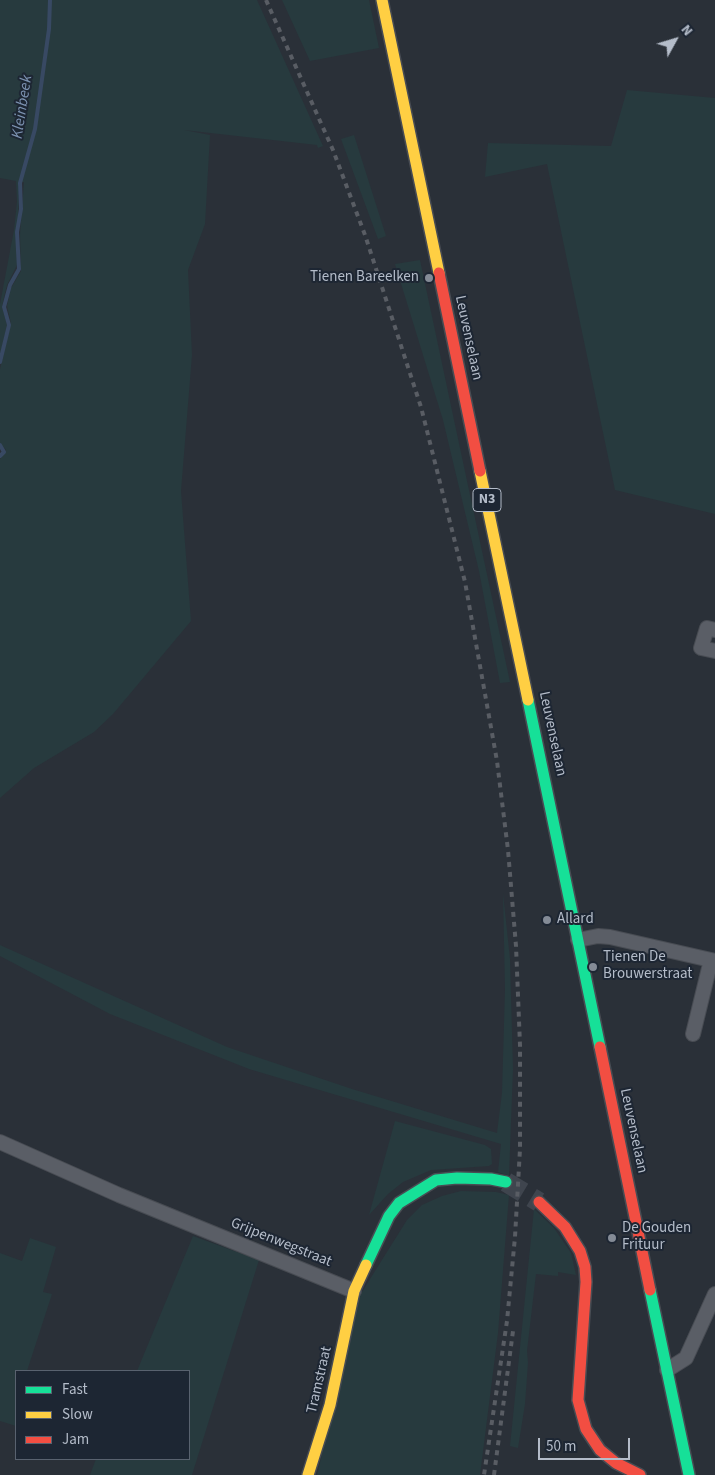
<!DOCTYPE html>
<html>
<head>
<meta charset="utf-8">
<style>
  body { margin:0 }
  #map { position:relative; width:715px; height:1475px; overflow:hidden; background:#2a3038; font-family:"Source Sans 3",sans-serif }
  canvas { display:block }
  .legend { position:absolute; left:15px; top:1370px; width:175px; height:90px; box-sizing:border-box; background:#1d2633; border:1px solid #59626f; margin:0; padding:6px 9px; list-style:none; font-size:15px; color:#b4bcc9 }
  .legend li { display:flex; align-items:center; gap:10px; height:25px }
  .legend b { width:25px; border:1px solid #59626f }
  .north { position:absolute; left:650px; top:15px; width:50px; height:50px; -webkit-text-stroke:4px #1d2633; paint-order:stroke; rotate:51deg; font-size:14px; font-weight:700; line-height:20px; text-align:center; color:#b4bcc9 }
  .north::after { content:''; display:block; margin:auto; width:18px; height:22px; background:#b4bcc9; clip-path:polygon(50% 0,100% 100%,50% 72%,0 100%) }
  .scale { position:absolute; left:538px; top:1438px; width:92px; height:22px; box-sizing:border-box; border:2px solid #b4bcc9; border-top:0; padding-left:6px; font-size:15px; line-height:18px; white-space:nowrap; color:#b4bcc9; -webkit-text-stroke:4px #1d2633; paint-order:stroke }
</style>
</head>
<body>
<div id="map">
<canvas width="715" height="1475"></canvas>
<ul class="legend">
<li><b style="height:6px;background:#16e098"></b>Fast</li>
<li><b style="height:6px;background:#ffcf43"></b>Slow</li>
<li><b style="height:6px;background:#f24e42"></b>Jam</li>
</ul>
<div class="north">N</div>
<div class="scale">50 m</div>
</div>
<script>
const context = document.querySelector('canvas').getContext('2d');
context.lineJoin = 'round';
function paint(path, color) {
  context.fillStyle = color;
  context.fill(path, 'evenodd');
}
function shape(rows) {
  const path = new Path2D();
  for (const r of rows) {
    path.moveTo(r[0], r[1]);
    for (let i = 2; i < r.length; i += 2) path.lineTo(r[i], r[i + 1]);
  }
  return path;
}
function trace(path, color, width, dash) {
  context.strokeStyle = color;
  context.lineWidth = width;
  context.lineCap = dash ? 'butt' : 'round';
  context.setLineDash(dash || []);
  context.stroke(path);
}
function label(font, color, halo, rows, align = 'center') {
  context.font = font + ' "Source Sans 3",sans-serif';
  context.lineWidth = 4;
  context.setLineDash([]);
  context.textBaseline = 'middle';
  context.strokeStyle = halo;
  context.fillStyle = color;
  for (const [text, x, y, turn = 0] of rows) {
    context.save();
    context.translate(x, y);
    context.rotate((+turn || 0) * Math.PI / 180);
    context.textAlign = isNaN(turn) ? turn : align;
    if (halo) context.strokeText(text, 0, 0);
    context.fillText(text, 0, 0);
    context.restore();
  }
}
paint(shape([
  [0,0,257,0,323,146,318,148,317,145,184,130,210,135,205,224,188,270,192,355,181,491,191,621,113,714,94,732,34,768,0,798,0,459,6,450,0,443,0,369,11,323,7,306,11,288,21,271,20,234,24,182,19,182,17,265,7,285,2,306,7,325,0,357,0,304,14,230,17,202,16,181,0,178],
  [282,0,369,0,379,48,310,61],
  [627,90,715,98,715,514,615,490,547,164,485,177,488,143,611,146],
  [354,135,386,236,378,239,341,139],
  [420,260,457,434,510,682,500,683,479,571,443,420,395,264],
  [503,893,510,959,513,1069,509,1176,498,1172,501,1144,249,1069,110,1014,0,956,0,945,227,1047,352,1089,497,1133,502,1093,505,989],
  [395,1121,485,1145,491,1149,492,1164,489,1166,431,1170,403,1182,388,1194,369,1215],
  [461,1191,496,1192,509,1195,498,1333,480,1475,317,1475,360,1295,407,1220,422,1205,442,1196],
  [534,1209,554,1228,571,1253,576,1275,558,1272,558,1276,536,1274,527,1351,528,1363,525,1404,518,1448,510,1446],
  [193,1236,259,1260,192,1475,90,1475,96,1459,189,1459,189,1371,137,1371],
  [30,1238,56,1247,43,1292,52,1294,27,1371,16,1371,16,1426,0,1421,0,1253,22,1261]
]), '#273a3e');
trace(shape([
  [0,362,9,325,4,307,10,285,19,269,17,232,21,209,20,183,35,129,49,29,50,0],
  [0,445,4,452,0,456]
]), '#384963', 4);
trace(shape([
  [506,1182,539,1202]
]), '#3f454e', 20, [20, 10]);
const street = shape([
  [715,630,707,628,701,648,715,651],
  [578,940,598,936,610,937,715,961],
  [693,1034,711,960],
  [0,1142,119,1195,354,1291],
  [667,1370,686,1358,715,1294]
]);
const fast = shape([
  [528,700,600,1047],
  [366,1265,389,1216,399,1203,436,1180,457,1178,491,1179,506,1182],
  [650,1290,689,1475]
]);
const slow = shape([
  [382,0,439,273],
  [480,471,528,700],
  [308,1475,330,1405,354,1291,366,1265]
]);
const jam = shape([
  [439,273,480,471],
  [600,1047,650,1290],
  [539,1202,565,1227,580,1251,585,1267,586,1282,578,1400,586,1429,600,1450,616,1463,640,1475]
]);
trace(street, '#484c53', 16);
trace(fast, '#484c53', 14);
trace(slow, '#484c53', 14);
trace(jam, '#484c53', 14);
trace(street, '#5a5e66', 14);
trace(fast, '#16e098', 11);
trace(slow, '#ffcf43', 11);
trace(jam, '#f24e42', 11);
trace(shape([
  [266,0,333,150,365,235,421,407,465,582,497,761,508,850,516,946,520,1045,520,1149,515,1237,507,1321,484,1475],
  [494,1475,513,1331]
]), '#595d64', 4, [5, 5]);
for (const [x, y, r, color] of [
  [429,278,5,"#848b96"],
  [547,920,5,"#848b96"],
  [593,967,5,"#848b96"],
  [612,1238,5,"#848b96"]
]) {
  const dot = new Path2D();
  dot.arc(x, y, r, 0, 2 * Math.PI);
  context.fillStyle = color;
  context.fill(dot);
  trace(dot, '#1d2633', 2);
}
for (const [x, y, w] of [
  [487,500,28]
]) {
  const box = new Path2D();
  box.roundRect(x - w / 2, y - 11.5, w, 23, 4);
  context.fillStyle = '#1d2633';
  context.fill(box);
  trace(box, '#b4bcc9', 1);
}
label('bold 14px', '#b4bcc9', null, [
  ["N3",487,500]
]);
label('15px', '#b4bcc9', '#1d2633', [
  ["Tienen Bareelken",419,278,"right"],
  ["Allard",557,920],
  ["Tienen De",603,958],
  ["Brouwerstraat",603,975],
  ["De Gouden",622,1229],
  ["Frituur",622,1246]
], 'left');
label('15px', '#b4bcc9', '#1d2633', [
  ["Leuvenselaan",468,338,78],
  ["Leuvenselaan",552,734,78],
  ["Leuvenselaan",633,1131,78],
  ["Grijpenwegstraat",281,1243,22],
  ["Tramstraat",320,1380,-77]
]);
label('italic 16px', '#7c92b1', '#1d2633', [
  ["Kleinbeek",23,107,-81]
]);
</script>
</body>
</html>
